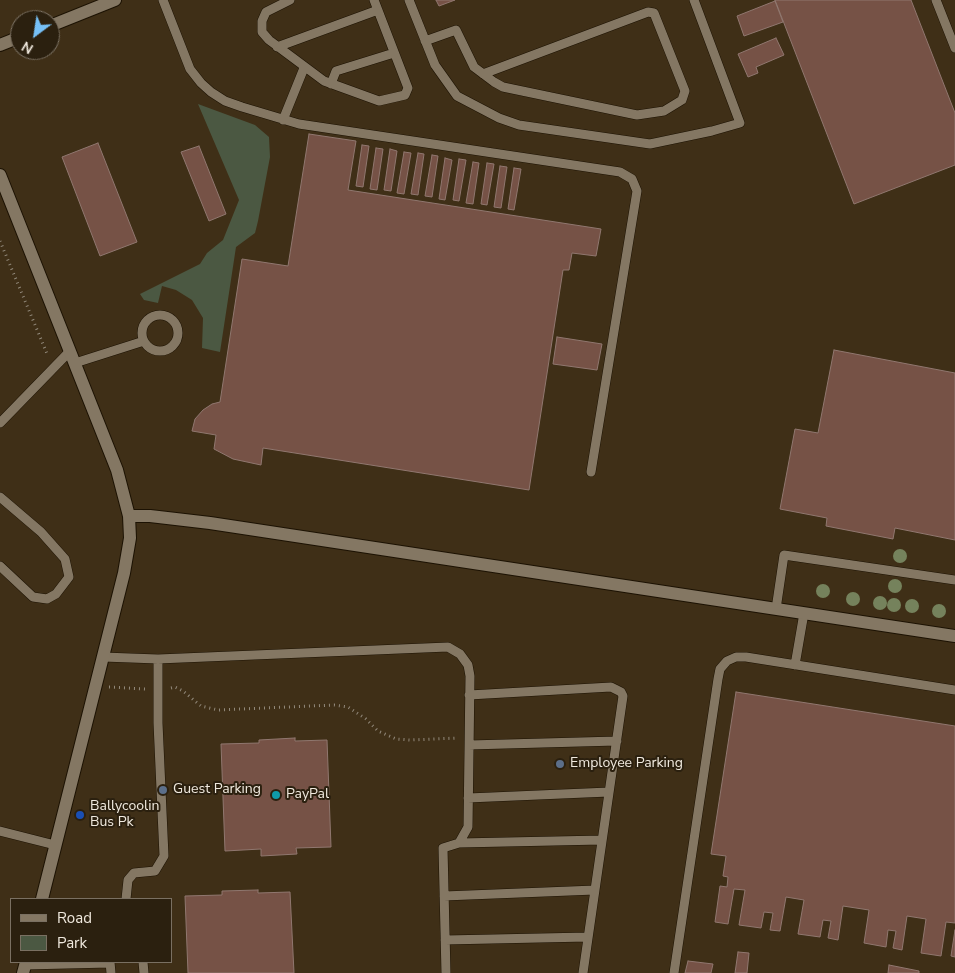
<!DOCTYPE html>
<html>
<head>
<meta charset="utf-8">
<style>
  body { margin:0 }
  #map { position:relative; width:955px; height:973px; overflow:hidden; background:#352918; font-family:"Nunito Sans",sans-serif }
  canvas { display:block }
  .legend { position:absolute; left:10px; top:898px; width:162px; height:65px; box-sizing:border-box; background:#2b200f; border:1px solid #7a7062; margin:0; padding:6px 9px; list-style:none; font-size:15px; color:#f0e9de }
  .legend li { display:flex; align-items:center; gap:10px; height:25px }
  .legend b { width:25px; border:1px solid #7a7062 }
  .north { position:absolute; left:10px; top:10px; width:50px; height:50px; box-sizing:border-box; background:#2b200f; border:1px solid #7a7062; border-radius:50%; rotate:211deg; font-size:14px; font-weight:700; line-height:20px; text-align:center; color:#f0e9de }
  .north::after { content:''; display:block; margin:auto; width:18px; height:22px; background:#76c0f7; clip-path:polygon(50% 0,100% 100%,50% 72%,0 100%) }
</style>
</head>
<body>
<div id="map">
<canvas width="955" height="973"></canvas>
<ul class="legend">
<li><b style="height:6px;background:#847763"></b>Road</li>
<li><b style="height:14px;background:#4b5842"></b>Park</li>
</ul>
<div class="north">N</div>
</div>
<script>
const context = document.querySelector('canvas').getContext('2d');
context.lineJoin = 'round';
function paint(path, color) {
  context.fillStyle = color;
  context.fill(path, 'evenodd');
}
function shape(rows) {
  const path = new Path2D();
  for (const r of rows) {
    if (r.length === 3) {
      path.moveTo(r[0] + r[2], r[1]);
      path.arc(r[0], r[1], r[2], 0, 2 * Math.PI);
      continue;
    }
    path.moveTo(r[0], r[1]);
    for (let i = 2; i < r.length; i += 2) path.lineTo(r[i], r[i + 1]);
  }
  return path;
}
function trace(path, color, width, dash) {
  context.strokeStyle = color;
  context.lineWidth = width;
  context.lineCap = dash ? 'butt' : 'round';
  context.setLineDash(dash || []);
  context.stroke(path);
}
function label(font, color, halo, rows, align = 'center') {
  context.font = font + ' "Nunito Sans",sans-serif';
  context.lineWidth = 4;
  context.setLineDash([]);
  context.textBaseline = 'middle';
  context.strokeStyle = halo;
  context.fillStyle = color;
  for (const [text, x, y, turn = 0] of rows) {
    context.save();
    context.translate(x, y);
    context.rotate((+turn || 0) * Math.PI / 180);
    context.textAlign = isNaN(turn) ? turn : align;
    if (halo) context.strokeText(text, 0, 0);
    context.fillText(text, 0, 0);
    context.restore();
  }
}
paint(shape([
  [0,0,955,0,955,973,0,973],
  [20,20,50,20,50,50,20,50],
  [11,899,171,899,171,962,11,962]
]), '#3f2f17');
paint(shape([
  [198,104,255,125,269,137,270,157,258,221,255,233,236,247,220,352,202,348,203,318,192,300,176,290,162,286,158,303,144,300,140,294,200,264,207,253,223,240,239,200]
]), '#4b5842');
const building = shape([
  [436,0,455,0,439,6,436,0],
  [775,0,911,0,955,113,955,165,854,204,775,0],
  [775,1,783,22,744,36,737,16,775,1],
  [776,38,784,55,756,67,758,73,748,77,738,54,776,38],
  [309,134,356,141,348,190,601,229,596,256,572,253,569,270,563,270,529,490,263,448,261,465,233,459,214,449,216,435,192,431,195,419,203,410,212,404,220,402,242,259,288,266,309,134],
  [98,143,137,242,100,256,62,157,98,143],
  [362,145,369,146,363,187,356,186,362,145],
  [199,146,226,214,209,221,181,152,199,146],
  [376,148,383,149,377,190,370,189,376,148],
  [390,149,397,151,391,191,384,190,390,149],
  [404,152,411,153,404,194,397,193,404,152],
  [418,153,424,154,418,195,411,194,418,153],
  [432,155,438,156,432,197,425,196,432,155],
  [445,158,452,160,445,200,439,199,445,158],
  [459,159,466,160,459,201,453,200,459,159],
  [473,162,479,163,473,204,466,203,473,162],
  [487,163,494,164,487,205,481,204,487,163],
  [500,166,507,167,501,208,494,207,500,166],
  [514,168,521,169,514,210,508,209,514,168],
  [557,337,602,344,597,370,553,364,557,337],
  [834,350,955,373,955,540,895,528,893,539,826,526,827,518,780,509,795,429,818,433,834,350],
  [736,692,955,726,955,923,946,922,941,956,921,953,926,919,907,916,902,950,893,948,896,931,888,930,886,947,864,943,869,910,843,906,838,940,828,938,831,921,823,920,820,937,798,934,804,900,786,897,780,931,770,930,773,913,764,912,761,928,739,925,745,890,734,889,728,924,715,922,720,886,727,887,728,877,723,876,726,856,711,854,736,692],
  [295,738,295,741,327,740,331,847,296,848,297,854,261,856,261,849,225,851,221,744,259,743,259,740,295,738],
  [258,890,258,893,290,892,294,973,188,973,185,896,222,895,222,891,258,890],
  [955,930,955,957,951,956,955,930],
  [738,952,749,953,747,973,735,973,738,952],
  [688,961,713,964,711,973,685,973,688,961],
  [889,965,919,971,919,973,888,973,889,965]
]);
paint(building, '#765246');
trace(building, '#90776f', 1);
const service = shape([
  [163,0,190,69,201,83,211,92,225,101,242,107,299,124,620,172,632,179,637,191,591,472],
  [290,0,266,12,262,21,262,32,269,40,324,81,379,101,405,95,408,88,374,0],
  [409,0,435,65,457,96,499,118,519,125,650,144,712,131,740,123,694,0],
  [936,0,955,48],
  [425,41,456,30,474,67,494,82,503,87,637,115,664,111,682,100,685,91,654,13,648,12,483,74],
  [277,47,378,10],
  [331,84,336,71,394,53],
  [283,120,304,68],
  [160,333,18],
  [75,363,144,341],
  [0,423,70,351],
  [0,497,41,532,65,559,69,577,56,594,47,599,33,597,0,566],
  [776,609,784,555,955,580],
  [103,657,158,659,448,647,460,654,468,665,470,676,468,827,459,843,443,848,446,973],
  [795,665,804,613],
  [469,695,611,687,621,692,623,696,583,973],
  [469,745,617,741],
  [468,798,609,792],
  [0,831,55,845],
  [459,843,602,840],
  [444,896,595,890],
  [126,899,128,880,134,873,155,871,164,856,158,723,158,659],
  [445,940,588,937],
  [110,962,111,973],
  [143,962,144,973],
  [25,965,110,963],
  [674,973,718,679,720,669,727,661,736,657,746,657,955,690]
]);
const minor = shape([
  [50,26,115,0],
  [0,45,20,37],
  [0,175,117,470,129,516,130,538,124,573,42,899],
  [129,516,150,516,210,523,955,636],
  [23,973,26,962]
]);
trace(service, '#1c1203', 10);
trace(minor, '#1c1203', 14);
trace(shape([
  [0,241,48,356],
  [109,687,145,689],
  [171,688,175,687,183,691,201,706,218,710,334,705,348,707,366,719,378,731,396,739,410,740,458,738]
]), '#938a7c', 3, [1, 4]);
trace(service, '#847763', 9);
trace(minor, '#847763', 12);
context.fillStyle = '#75825c';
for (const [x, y] of [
  [900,556],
  [895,586],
  [823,591],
  [853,599],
  [880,603],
  [894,605],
  [912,606],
  [939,611]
]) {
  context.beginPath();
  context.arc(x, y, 7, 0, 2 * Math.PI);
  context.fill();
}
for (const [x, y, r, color] of [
  [560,764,5,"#5c6f8a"],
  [163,790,5,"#5c6f8a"],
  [276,795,5,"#0f9aa8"],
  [80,815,5,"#1a4fb4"]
]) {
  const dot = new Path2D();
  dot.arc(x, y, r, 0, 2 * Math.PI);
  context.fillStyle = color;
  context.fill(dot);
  trace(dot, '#2b200f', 2);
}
label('14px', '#f0e9de', '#2b200f', [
  ["Employee Parking",570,764],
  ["Guest Parking",173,790],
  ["PayPal",286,795],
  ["Ballycoolin",90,807],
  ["Bus Pk",90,823]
], 'left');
</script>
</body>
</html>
